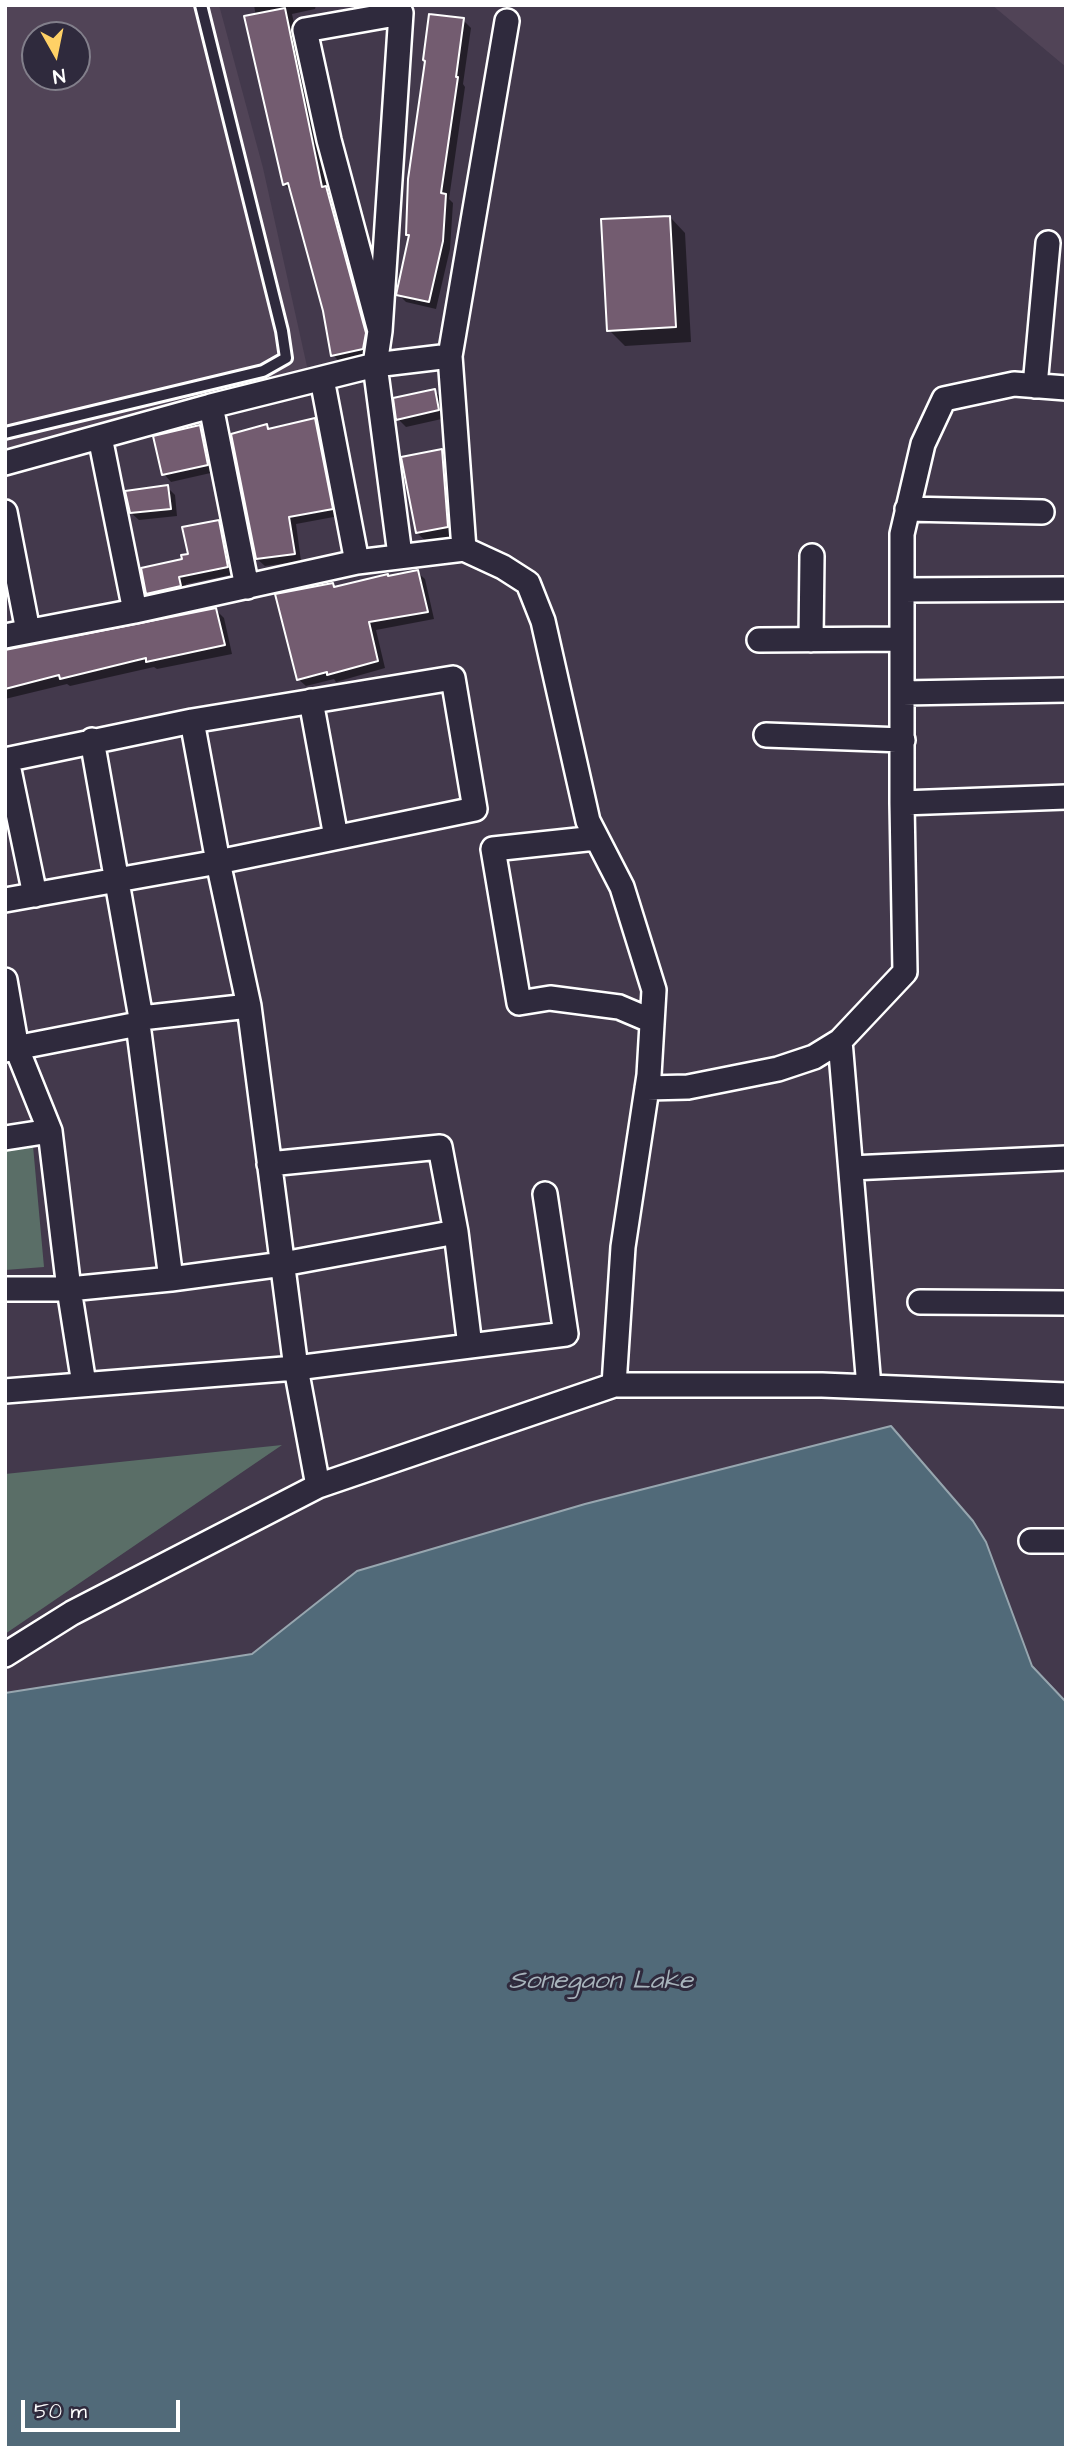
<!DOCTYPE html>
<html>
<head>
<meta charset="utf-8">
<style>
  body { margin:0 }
  #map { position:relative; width:1071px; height:2453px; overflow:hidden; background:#43394c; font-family:"Architects Daughter",sans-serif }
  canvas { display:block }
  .frame { position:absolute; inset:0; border:7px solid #fff; pointer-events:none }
  .north { position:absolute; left:21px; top:21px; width:70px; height:70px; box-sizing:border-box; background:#2f2a3d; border:2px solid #827f8b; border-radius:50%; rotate:171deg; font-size:19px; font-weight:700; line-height:28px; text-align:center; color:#fff }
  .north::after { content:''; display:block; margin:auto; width:24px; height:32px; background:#ffd166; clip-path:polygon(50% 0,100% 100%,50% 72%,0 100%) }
  .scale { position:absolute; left:21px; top:2400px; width:159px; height:32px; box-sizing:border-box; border:4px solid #fff; border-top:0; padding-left:9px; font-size:21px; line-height:24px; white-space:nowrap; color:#fff; -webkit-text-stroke:5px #2f2a3d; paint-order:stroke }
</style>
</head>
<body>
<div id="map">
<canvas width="1071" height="2453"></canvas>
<div class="frame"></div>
<div class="north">N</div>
<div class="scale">50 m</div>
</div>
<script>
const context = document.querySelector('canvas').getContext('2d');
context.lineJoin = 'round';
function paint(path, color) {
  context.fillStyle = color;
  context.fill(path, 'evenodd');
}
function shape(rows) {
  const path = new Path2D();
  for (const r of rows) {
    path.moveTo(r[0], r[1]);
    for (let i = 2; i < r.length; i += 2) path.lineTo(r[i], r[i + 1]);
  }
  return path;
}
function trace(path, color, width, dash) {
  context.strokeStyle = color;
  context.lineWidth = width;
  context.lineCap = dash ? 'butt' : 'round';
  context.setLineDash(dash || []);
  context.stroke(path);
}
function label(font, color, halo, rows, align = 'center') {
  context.font = font + ' "Architects Daughter",sans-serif';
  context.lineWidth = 6;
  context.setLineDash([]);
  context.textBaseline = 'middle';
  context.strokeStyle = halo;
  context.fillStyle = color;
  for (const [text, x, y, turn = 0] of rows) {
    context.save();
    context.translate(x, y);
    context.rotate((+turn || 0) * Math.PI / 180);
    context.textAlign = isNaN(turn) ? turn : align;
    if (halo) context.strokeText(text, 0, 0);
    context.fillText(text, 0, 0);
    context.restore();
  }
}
paint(shape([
  [5,5,219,5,263,168,308,371,5,450],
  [35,35,77,35,77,77,35,77],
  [992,5,1066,5,1066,67]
]), '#514457');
paint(shape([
  [33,1146,44,1267,5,1270,5,1150],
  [282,1445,5,1634,5,1474]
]), '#5a6e67');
const water = shape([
  [891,1426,973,1521,986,1542,1032,1666,1066,1702,1066,2448,5,2448,5,1693,252,1654,357,1571,585,1504,891,1426]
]);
paint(water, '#516a79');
trace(water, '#97a6af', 2);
paint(shape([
  [254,5,316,5,315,9,292,14,329,190,334,196,372,336,371,357,341,363,333,355,324,311,292,192,284,184],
  [463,20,471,28,463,84,465,87,449,199,453,203,450,249,436,309,406,302,398,294,410,237,407,234],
  [670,217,685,233,691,342,625,346,609,330],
  [434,391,442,398,446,418,406,427,398,419],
  [315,420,322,427,339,516,296,524,301,561,265,566,257,559,267,426,270,430],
  [200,427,208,434,215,472,171,482,164,474],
  [442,451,453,463,459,538,429,544,417,533],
  [167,487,175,495,177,516,139,520,131,513],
  [219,522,226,529,234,574,186,584,188,594,155,601,148,593,185,561],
  [417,572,425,579,434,619,376,630,385,668,336,682,334,679,306,686,298,679,332,584,336,588],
  [215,609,224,618,232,654,157,669,154,667,70,686,67,684,5,699,5,651]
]), '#0007');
const building = shape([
  [285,8,322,187,326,186,366,333,363,349,331,356,323,311,288,183,283,185,244,16,285,8],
  [429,14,464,18,456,77,458,77,441,193,446,194,443,241,429,302,396,295,409,235,406,235,408,179,425,61,423,60,429,14],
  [670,216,676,327,607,331,601,219,670,216],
  [435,389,439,410,396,420,393,398,435,389],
  [315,418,333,509,289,517,295,554,256,559,231,434,267,424,268,429,315,418],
  [200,425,208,465,162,475,153,436,200,425],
  [442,449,448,527,416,533,401,457,442,449],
  [168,485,171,509,130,513,125,491,168,485],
  [219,520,228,567,179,577,181,586,146,594,141,568,182,559,181,555,188,554,182,527,219,520],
  [418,570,428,612,369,622,378,661,327,675,327,672,297,680,275,594,333,583,334,587,388,574,388,576,418,570],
  [216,608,225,645,146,662,146,658,60,679,59,675,5,689,5,650,216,608]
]);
paint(building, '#735c70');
trace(building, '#fff', 2);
const lane = shape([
  [5,433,263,371,286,358,282,331,201,5]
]);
const street = shape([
  [380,331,329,140,305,30,401,13,380,331,375,365,400,555],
  [322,379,357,562],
  [1035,386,1048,243],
  [211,406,375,365,450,356],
  [100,437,135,611],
  [5,463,211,406,247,587],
  [907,509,1042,512],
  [5,512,28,631],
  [464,549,450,356,507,21],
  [902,590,1066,589],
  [5,636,135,611,357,562,464,549,503,567,528,583,543,621,588,821,622,887,654,990,649,1075,623,1247,614,1385],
  [759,640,902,639],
  [811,640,812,556],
  [903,693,1066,690],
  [311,701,336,837],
  [766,735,903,740],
  [92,740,141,1018],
  [5,760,192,721,453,678,475,809,218,862,5,900],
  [7,760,35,895],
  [902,803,1066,797],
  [596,838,493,849,519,1003,550,998,619,1007,652,1021],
  [5,980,17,1049,50,1131],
  [138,1024,171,1279],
  [5,1050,138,1024,141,1018,249,1006],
  [647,1088,688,1087,778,1069,814,1057,840,1041],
  [5,1138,50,1131,69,1289,5,1289],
  [269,1164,440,1147,456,1232],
  [851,1168,1066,1158],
  [920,1302,1066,1303],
  [470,1346,566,1334,545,1194],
  [869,1387,840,1041,905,972,902,803,902,534,923,444,944,399,1014,384,1066,388],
  [5,1391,296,1368,470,1346,456,1232,283,1264,171,1279,69,1289,84,1384],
  [318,1486,614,1385,822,1385,1066,1395],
  [1031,1541,1066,1541],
  [5,1655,72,1613,318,1486,296,1368,249,1006,218,862,192,721]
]);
trace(lane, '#fff', 16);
trace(street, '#fff', 28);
trace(lane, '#2f2a3d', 10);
trace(street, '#2f2a3d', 23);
label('italic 26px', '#a8b4bc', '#2f2a3d', [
  ["Sonegaon Lake",601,1983]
]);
</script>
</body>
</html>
